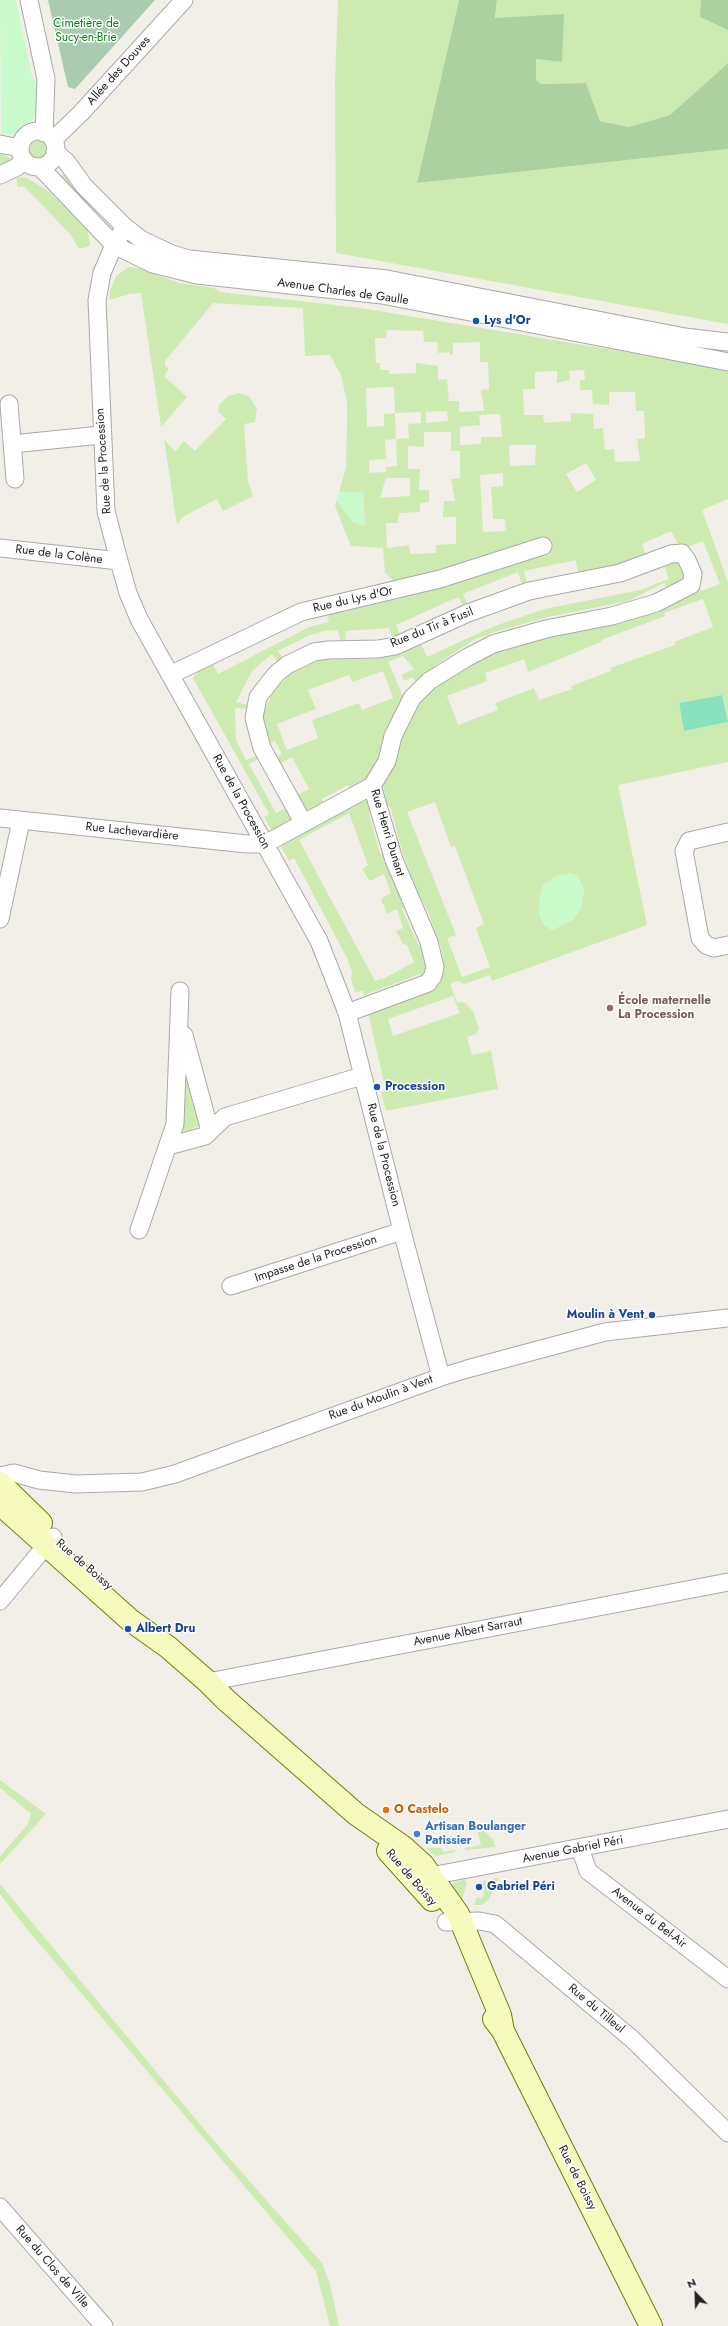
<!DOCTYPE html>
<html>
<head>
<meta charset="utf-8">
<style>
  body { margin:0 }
  #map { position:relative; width:728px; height:2326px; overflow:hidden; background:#f2efe9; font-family:Jost,sans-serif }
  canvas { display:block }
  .north { position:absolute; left:676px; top:2274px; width:40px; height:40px; -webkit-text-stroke:3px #fff; paint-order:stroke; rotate:337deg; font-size:11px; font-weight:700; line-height:16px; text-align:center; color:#222 }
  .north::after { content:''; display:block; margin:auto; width:14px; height:18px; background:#222; clip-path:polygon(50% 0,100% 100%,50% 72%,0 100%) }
</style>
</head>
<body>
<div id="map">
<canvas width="728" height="2326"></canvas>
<div class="north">N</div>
</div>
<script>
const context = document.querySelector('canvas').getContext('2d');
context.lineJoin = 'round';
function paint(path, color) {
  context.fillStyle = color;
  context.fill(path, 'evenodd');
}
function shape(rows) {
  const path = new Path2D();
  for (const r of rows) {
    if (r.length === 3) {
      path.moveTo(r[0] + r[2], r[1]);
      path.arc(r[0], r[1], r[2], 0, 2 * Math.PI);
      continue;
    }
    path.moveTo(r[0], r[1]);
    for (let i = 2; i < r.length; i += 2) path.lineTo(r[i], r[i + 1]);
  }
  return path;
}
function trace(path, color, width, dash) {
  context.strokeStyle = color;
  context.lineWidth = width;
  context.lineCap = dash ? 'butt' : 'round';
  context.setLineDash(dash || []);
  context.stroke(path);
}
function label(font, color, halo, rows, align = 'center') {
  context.font = font + ' Jost,sans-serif';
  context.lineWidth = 3;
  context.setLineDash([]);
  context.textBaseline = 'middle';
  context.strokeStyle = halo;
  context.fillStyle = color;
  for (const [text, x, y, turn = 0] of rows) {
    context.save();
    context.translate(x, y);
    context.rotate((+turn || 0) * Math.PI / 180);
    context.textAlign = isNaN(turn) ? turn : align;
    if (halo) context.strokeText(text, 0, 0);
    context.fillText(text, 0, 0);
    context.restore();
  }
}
paint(shape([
  [338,0,459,0,417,183,728,149,728,324,336,253,335,81],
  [497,0,701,0,701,17,728,30,728,63,670,115,629,127,600,121,586,83,541,84,536,80,536,59,562,62,495,18],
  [38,149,9],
  [0,154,11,158,14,161,0,171],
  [66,171,94,203,89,207,59,177],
  [25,177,51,193,88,231,90,246,79,249,70,234,25,187,18,187,16,178],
  [129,267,139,268,179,283,214,288,220,292,361,308,728,369,728,499,702,510,728,582,728,762,618,785,647,925,492,981,490,975,464,984,457,981,450,984,457,1002,465,1003,473,1011,479,1028,476,1034,467,1037,472,1055,491,1051,498,1089,386,1111,381,1092,386,1091,363,991,355,992,351,979,352,972,347,958,294,858,289,861,264,817,269,814,193,678,198,671,212,663,218,674,309,627,329,622,327,614,394,596,392,579,385,573,383,548,351,546,335,506,337,500,353,522,365,525,363,492,339,492,346,467,347,426,347,402,341,375,330,355,305,356,303,308,213,303,165,361,165,366,169,369,164,376,187,397,161,427,141,293,129,294,109,300,110,291,116,276],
  [387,330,423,331,424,342,437,342,438,353,449,352,450,355,453,354,453,343,480,342,480,362,488,362,489,389,481,390,484,411,459,412,459,401,449,401,447,379,438,380,438,366,416,363,416,373,389,374,389,370,380,370,380,363,376,363,375,338,386,338],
  [584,370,585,380,580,380,580,390,592,390,593,404,609,405,609,392,635,392,636,411,644,411,645,438,637,439,640,461,615,462,614,449,605,450,603,428,594,429,593,414,571,413,571,421,544,423,543,415,524,415,523,389,535,389,535,372,557,371,557,383,570,380,569,371],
  [394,387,395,413,384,414,384,426,367,427,366,388],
  [447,411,448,421,426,423,426,412],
  [421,412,421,423,408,424,409,438,396,439,395,413],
  [500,414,502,437,481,437,481,444,460,445,460,427,480,425,479,415],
  [424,432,451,432,451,451,460,451,460,478,451,479,455,501,444,501,443,513,443,517,456,517,456,544,436,545,436,553,410,554,409,545,387,548,386,523,398,523,399,513,420,512,420,503,429,502,429,490,419,490,420,469,408,469,408,446,424,447],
  [396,439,397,466,386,467,386,472,369,473,369,460,386,459,385,440],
  [509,445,536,445,535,465,510,466],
  [586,463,596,480,577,492,566,474],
  [503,473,503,486,491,487,493,519,505,519,506,531,483,532,480,475],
  [386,478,410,478,410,496,380,498],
  [671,531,682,552,661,558,669,579,640,590,544,609,492,627,427,657,418,637,403,643,396,625,458,597,468,613,471,612,463,594,518,572,525,593,620,573,648,562,642,544],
  [703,541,720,584,701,591,683,549],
  [576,560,579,581,529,591,524,571],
  [664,583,671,594,656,603,612,616,546,629,493,644,440,674,434,666,475,639,494,632,548,617,628,601],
  [703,599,713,627,674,642,675,645,610,668,611,671,571,686,572,689,539,700,534,688,495,703,498,710,458,725,447,696,487,681,485,673,524,659,528,672,601,642,601,640,665,616,664,613],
  [389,628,395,646,401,644,404,653,376,659,347,659,342,649,344,649,346,631],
  [338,630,342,649,339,649,336,660,320,660,296,671,287,665,278,651,310,635,324,631],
  [272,654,283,669,285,667,288,677,274,690,266,707,255,707,236,702,252,671],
  [403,656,414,669,401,675,404,681,413,677,417,686,403,696,388,662],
  [383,671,393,698,362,710,359,703,312,720,318,738,287,750,277,724,316,709,308,690,349,675,352,682],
  [722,695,728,722,684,731,679,703],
  [235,708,254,709,255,726,262,748,275,741,282,754,270,761,294,803,276,813,249,764,266,755,264,752,246,760,236,740],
  [292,757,309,789,291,798,274,767],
  [348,785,354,796,327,810,322,799],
  [435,802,451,847,455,846,484,924,476,928,490,967,462,977,447,938,456,935,407,812],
  [390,806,403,854,411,876,402,881,391,851,380,854,369,813,379,808,380,810],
  [349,813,368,865,362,869,370,881,384,874,391,893,381,899,387,914,397,909,403,928,396,931,403,944,407,945,414,962,383,979,382,978,375,981,299,840],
  [571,873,578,876,584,891,581,909,572,920,552,930,543,923,539,914,539,902,543,885,557,876],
  [416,889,428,912,440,944,443,958,433,960,429,942,419,946,402,909,412,903,407,893],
  [420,974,424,984,371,1004,367,994],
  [453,996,460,1013,393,1036,388,1019],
  [239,393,249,396,257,409,255,422,244,424,248,481,253,496,223,511,217,499,182,517,177,525,164,439,175,452,184,441,195,451,226,419,218,411,219,405,228,396],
  [188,1079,201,1125,185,1132,181,1127,185,1080],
  [0,1780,46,1814,0,1864,0,1856,28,1824,31,1814,0,1788],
  [467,1824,484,1831,492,1839,496,1847,465,1850,465,1848,481,1845,477,1830,465,1831],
  [426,1848,441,1848,443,1852,455,1850,455,1852,436,1856],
  [499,1878,489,1899,482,1905,474,1905,477,1897,482,1899,485,1889,480,1887,484,1881,485,1880,487,1886,493,1885,492,1879],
  [465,1879,467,1883,461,1902,449,1885],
  [0,1884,208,2134,322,2263,330,2284,339,2326,330,2326,316,2271,27,1929,0,1894]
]), '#cdebb0');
paint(shape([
  [459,0,497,0,495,18,564,14,562,62,536,59,536,80,541,84,586,83,600,121,629,127,670,115,728,63,728,149,417,183],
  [701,0,728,0,728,30,700,17]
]), '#add19e');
paint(shape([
  [48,0,155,0,75,89,68,87]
]), '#aacbaf');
paint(shape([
  [0,0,16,0,32,76,38,83,40,101,34,118,26,127,16,133,1,135],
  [339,492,363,492,365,526,353,522,349,517,337,500],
  [571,873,578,876,584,891,581,909,572,920,552,930,543,923,539,914,539,902,543,885,557,876]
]), '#c8facc');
paint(shape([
  [722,695,728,722,684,731,679,703]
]), '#88e0be');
const street = shape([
  [29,0,46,79,44,133],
  [38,149,18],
  [53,140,81,113,184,0],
  [0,144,20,148],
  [55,152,66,161,84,186,125,227,142,240,172,254,189,259,387,279,685,337,728,342],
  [40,167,114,245,153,264,197,275,382,295,728,362],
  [0,175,17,167,24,161],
  [125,227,114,245,102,273,97,300,106,511,119,561,128,593,139,619,319,941,334,979,347,1013,402,1231,441,1377],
  [9,404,15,479],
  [12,444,101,435],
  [0,548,119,561],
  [170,675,301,612,440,579,543,546],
  [0,818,247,844,265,844,372,786],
  [303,822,262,748,254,718,258,697,276,674,287,665,314,652,328,650,378,649,395,646,468,613,529,591,620,573,671,554,682,553,687,560,693,574,691,585,656,603,612,616,546,629,493,644,468,657,429,681,412,698,393,736,387,761,372,786,394,860,429,942,435,967,433,976,428,983,347,1013],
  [728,832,689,841,684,851,700,938,706,945,714,948,728,945],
  [0,919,21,821],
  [184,1035,210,1131],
  [168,1146,205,1136,225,1117,362,1076],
  [139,1230,175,1124,180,991],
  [231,1286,402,1231],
  [0,1476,14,1473,39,1480,76,1484,142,1482,175,1474,441,1377,467,1369,605,1332,728,1318],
  [0,1601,53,1537],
  [208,1682,728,1582],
  [580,1848,588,1871,728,1979],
  [422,1882,431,1876,728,1819],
  [446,1922,479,1921,495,1924,632,2039,728,2133],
  [0,2207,104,2326]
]);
const secondary = shape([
  [0,1483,41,1523],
  [0,1504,130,1620,168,1647,208,1682,226,1700,356,1814,402,1846,423,1865,458,1914,500,2015,503,2031],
  [388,1851,432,1900],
  [494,2019,503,2031,651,2326]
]);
trace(street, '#a9a9a9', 19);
trace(secondary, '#707d05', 24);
trace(street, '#fff', 17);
trace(secondary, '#f7fabf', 22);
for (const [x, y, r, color] of [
  [476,321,4,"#1a4fb4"],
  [610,1008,4,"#8d6e63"],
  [377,1087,4,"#1a4fb4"],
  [652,1315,4,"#1a4fb4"],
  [128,1629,4,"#1a4fb4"],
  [386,1810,4,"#e8710a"],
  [417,1834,4,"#3f7fe0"],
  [479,1887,4,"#1a4fb4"]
]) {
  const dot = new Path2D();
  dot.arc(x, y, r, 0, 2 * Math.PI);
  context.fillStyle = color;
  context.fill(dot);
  trace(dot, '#fff', 1.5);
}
label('12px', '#0c8416', '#fff', [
  ["Cimetière de",86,24],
  ["Sucy-en-Brie",86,38]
]);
label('12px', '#222', '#fff', [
  ["Allée des Douves",119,71,-48],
  ["Avenue Charles de Gaulle",343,292,8],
  ["Rue de la Procession",104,461,-94],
  ["Rue de la Colène",59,555,7],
  ["Rue du Lys d'Or",353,600,-13],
  ["Rue du Tir à Fusil",432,628,-22],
  ["Rue de la Procession",241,802,61],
  ["Rue Lachevardière",132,832,6],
  ["Rue Henri Dunant",387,833,73],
  ["Rue de la Procession",383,1155,76],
  ["Impasse de la Procession",316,1259,-18],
  ["Rue du Moulin à Vent",381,1398,-20],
  ["Rue de Boissy",84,1565,41],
  ["Avenue Albert Sarraut",468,1632,-11],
  ["Avenue Gabriel Péri",573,1850,-11],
  ["Rue de Boissy",411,1878,49],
  ["Avenue du Bel-Air",649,1918,38],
  ["Rue du Tilleul",596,2009,40],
  ["Rue de Boissy",577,2178,63],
  ["Rue du Clos de Ville",52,2267,49]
]);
label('bold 12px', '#164399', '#fff', [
  ["Lys d'Or",484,321],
  ["Procession",385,1087],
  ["Moulin à Vent",644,1315,"right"],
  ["Albert Dru",136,1629],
  ["Gabriel Péri",487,1887]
], 'left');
label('bold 12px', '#785e54', '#fff', [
  ["École maternelle",618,1001],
  ["La Procession",618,1015]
], 'left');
label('bold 12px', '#c56008', '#fff', [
  ["O Castelo",394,1810]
], 'left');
label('bold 12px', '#366cbe', '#fff', [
  ["Artisan Boulanger",425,1827],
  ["Patissier",425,1841]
], 'left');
</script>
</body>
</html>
